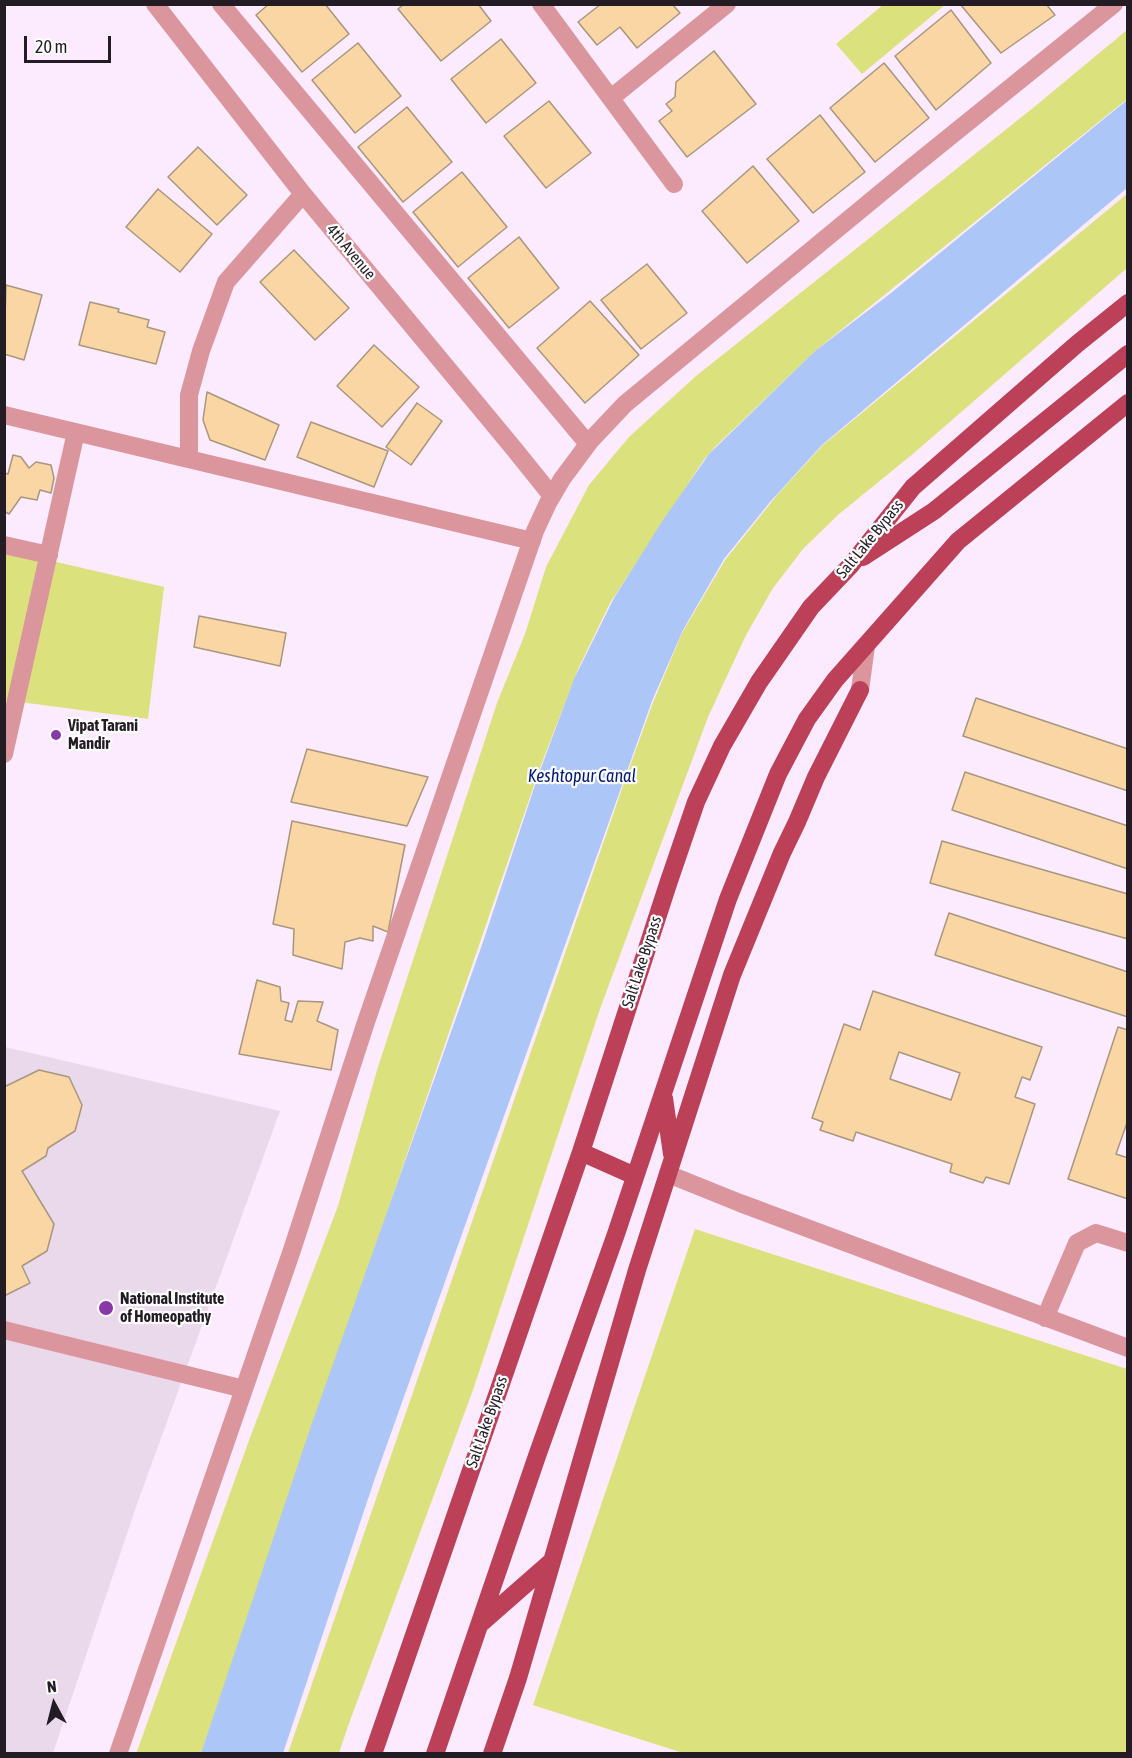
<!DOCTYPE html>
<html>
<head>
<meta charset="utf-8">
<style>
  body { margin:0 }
  #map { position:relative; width:1132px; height:1758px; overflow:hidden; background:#fceafe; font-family:"Asap Condensed",sans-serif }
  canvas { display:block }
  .frame { position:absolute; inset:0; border:6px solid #241c25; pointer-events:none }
  .north { position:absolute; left:24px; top:1674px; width:60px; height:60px; -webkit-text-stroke:4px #fefefe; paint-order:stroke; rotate:353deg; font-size:16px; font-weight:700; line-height:24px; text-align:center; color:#241c25 }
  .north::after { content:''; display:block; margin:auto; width:21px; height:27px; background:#241c25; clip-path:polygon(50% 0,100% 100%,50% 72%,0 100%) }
  .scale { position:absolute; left:24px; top:36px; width:87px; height:27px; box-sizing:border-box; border:3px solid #241c25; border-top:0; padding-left:8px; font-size:18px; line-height:21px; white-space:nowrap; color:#241c25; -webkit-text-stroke:4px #fefefe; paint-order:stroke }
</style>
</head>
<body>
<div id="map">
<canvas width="1132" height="1758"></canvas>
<div class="frame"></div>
<div class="north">N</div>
<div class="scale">20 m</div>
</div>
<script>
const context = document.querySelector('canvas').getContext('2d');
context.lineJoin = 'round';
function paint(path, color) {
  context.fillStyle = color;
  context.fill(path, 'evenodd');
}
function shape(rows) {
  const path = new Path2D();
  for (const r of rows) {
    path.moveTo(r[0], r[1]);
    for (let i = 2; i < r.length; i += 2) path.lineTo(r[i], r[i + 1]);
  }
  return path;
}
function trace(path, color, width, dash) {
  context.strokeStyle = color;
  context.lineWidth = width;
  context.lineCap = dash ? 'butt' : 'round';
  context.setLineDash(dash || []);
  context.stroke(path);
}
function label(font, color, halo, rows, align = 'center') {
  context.font = font + ' "Asap Condensed",sans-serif';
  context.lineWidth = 4.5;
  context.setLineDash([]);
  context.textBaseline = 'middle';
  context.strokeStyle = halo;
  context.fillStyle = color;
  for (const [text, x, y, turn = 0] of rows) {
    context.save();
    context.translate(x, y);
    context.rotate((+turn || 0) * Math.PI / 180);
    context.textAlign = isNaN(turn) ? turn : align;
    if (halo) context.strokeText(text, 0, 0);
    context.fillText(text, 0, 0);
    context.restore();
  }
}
paint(shape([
  [5,1047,280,1111,137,1504,53,1753,5,1754]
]), '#e9d9eb');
paint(shape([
  [884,4,945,5,862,74,836,44],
  [1127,30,1127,99,815,351,715,447,703,461,610,603,579,667,541,765,201,1753,136,1754,251,1435,338,1206,378,1067,497,703,525,634,546,567,589,485,629,437,696,376,1033,108],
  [1127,194,1127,268,914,453,839,514,803,549,773,588,746,635,708,717,600,1009,473,1390,348,1726,339,1753,288,1753,626,777,652,705,682,633,725,560,778,494,823,445],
  [5,550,164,587,148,719,5,700],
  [695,1229,1127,1369,1127,1753,683,1753,533,1705]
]), '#dbe17d');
paint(shape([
  [1127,100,1127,188,822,445,770,502,724,559,683,630,652,701,375,1478,283,1753,201,1753,312,1423,483,942,538,776,574,679,614,598,663,520,709,454,815,351,891,293]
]), '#adc6f8');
const building = shape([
  [269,4,325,4,349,34,302,72,256,15,269,4],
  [404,4,478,4,491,21,441,61,398,9,404,4],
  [601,4,672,4,680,13,637,48,620,27,597,45,578,22,601,4],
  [960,4,1046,4,1055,15,1001,53,960,4],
  [951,10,991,63,936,110,895,56,951,10],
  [501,39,536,83,486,123,451,79,501,39],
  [358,43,401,96,355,133,312,80,358,43],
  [714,51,756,104,687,157,659,121,672,111,666,104,675,97,676,82,714,51],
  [884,63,929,118,875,162,830,108,884,63],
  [549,101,591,153,546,188,504,136,549,101],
  [407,107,452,162,403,202,358,147,407,107],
  [820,115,865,172,813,213,767,159,820,115],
  [198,147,247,195,217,225,168,177,198,147],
  [753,166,799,221,747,263,702,211,753,166],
  [462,172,507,227,458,267,413,212,462,172],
  [158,189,212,234,180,272,126,227,158,189],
  [519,237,559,288,509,328,468,278,519,237],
  [294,250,349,308,315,340,260,282,294,250],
  [647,264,687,313,641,349,601,300,647,264],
  [6,285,42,295,24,360,4,354,6,285],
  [590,301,639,355,585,403,537,348,590,301],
  [90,302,119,309,118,312,149,320,147,327,165,332,156,364,79,345,90,302],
  [374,345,419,387,382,427,337,386,374,345],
  [207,392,279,425,265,460,210,440,203,420,207,392],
  [417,403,442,421,411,465,386,447,417,403],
  [311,422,388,451,374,487,297,457,311,422],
  [13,455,21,457,29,468,36,462,51,465,54,478,51,493,40,490,37,500,21,497,9,514,4,511,4,473,8,474,13,455],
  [199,616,286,633,280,666,194,647,199,616],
  [976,698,1128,749,1128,791,963,736,976,698],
  [307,749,428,777,407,826,291,802,307,749],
  [965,772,1128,826,1128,869,952,810,965,772],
  [292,821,405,845,388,932,373,926,373,941,360,938,345,942,342,969,293,955,294,929,273,924,292,821],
  [942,841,1128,894,1128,939,930,883,942,841],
  [949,913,1128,972,1128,1017,935,955,949,913],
  [257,980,280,987,281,1001,289,1003,285,1020,292,1022,298,1001,323,1002,317,1021,338,1030,331,1070,239,1054,257,980],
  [873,991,1042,1047,1030,1080,1022,1077,1015,1097,1035,1104,1009,1184,986,1177,983,1183,950,1172,952,1164,856,1132,853,1141,820,1130,823,1122,812,1118,844,1024,860,1030,873,991],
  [899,1052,960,1073,951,1100,890,1079,899,1052],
  [1118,1027,1128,1030,1128,1120,1116,1154,1128,1158,1128,1199,1068,1179,1118,1027],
  [39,1070,69,1077,82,1105,75,1131,48,1148,46,1156,22,1171,54,1224,47,1251,22,1266,30,1283,4,1296,4,1087,39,1070]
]);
paint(building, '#fbd6a5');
trace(building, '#a9967e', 1.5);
trace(shape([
  [155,4,303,194,515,450,552,496],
  [221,4,588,444],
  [541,4,674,184],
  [611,98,727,4],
  [4,415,532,541],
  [189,459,189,395,201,351,226,282,303,194],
  [4,545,49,555],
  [860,690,866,646],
  [4,754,76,432],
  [668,1174,740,1203,1128,1348],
  [1045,1318,1077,1243,1096,1233,1128,1243],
  [4,1330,244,1389],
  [118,1754,292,1250,366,1022,535,531,548,503,562,479,591,440,625,404,911,168,1114,4]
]), '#db969d', 18);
trace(shape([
  [863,557,934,511,1128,354],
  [664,1098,672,1154],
  [581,1152,635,1176],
  [479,1625,552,1561],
  [373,1754,581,1152,668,884,696,802,722,746,759,682,811,607,851,565,913,487,1077,344,1128,303],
  [435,1754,537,1456,616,1234,728,899,778,774,807,719,835,680,958,541,1128,403],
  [492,1754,518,1678,637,1270,732,975,782,853,797,822,816,777,860,690]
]), '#bb4058', 18);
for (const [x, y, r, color] of [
  [56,735,6,"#8838a8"],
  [106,1308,8,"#8838a8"]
]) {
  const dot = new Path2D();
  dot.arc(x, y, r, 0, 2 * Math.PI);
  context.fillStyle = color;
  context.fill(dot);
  trace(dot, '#fefefe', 2);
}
label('16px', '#241c25', '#fefefe', [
  ["4th Avenue",351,252,50],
  ["Salt Lake Bypass",870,539,-51],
  ["Salt Lake Bypass",642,962,-72],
  ["Salt Lake Bypass",487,1422,-71]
]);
label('bold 16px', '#241c25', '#fefefe', [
  ["Vipat Tarani",68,726],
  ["Mandir",68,744],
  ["National Institute",120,1299],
  ["of Homeopathy",120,1317]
], 'left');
label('italic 18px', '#011874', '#fefefe', [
  ["Keshtopur Canal",582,776]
]);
</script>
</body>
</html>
